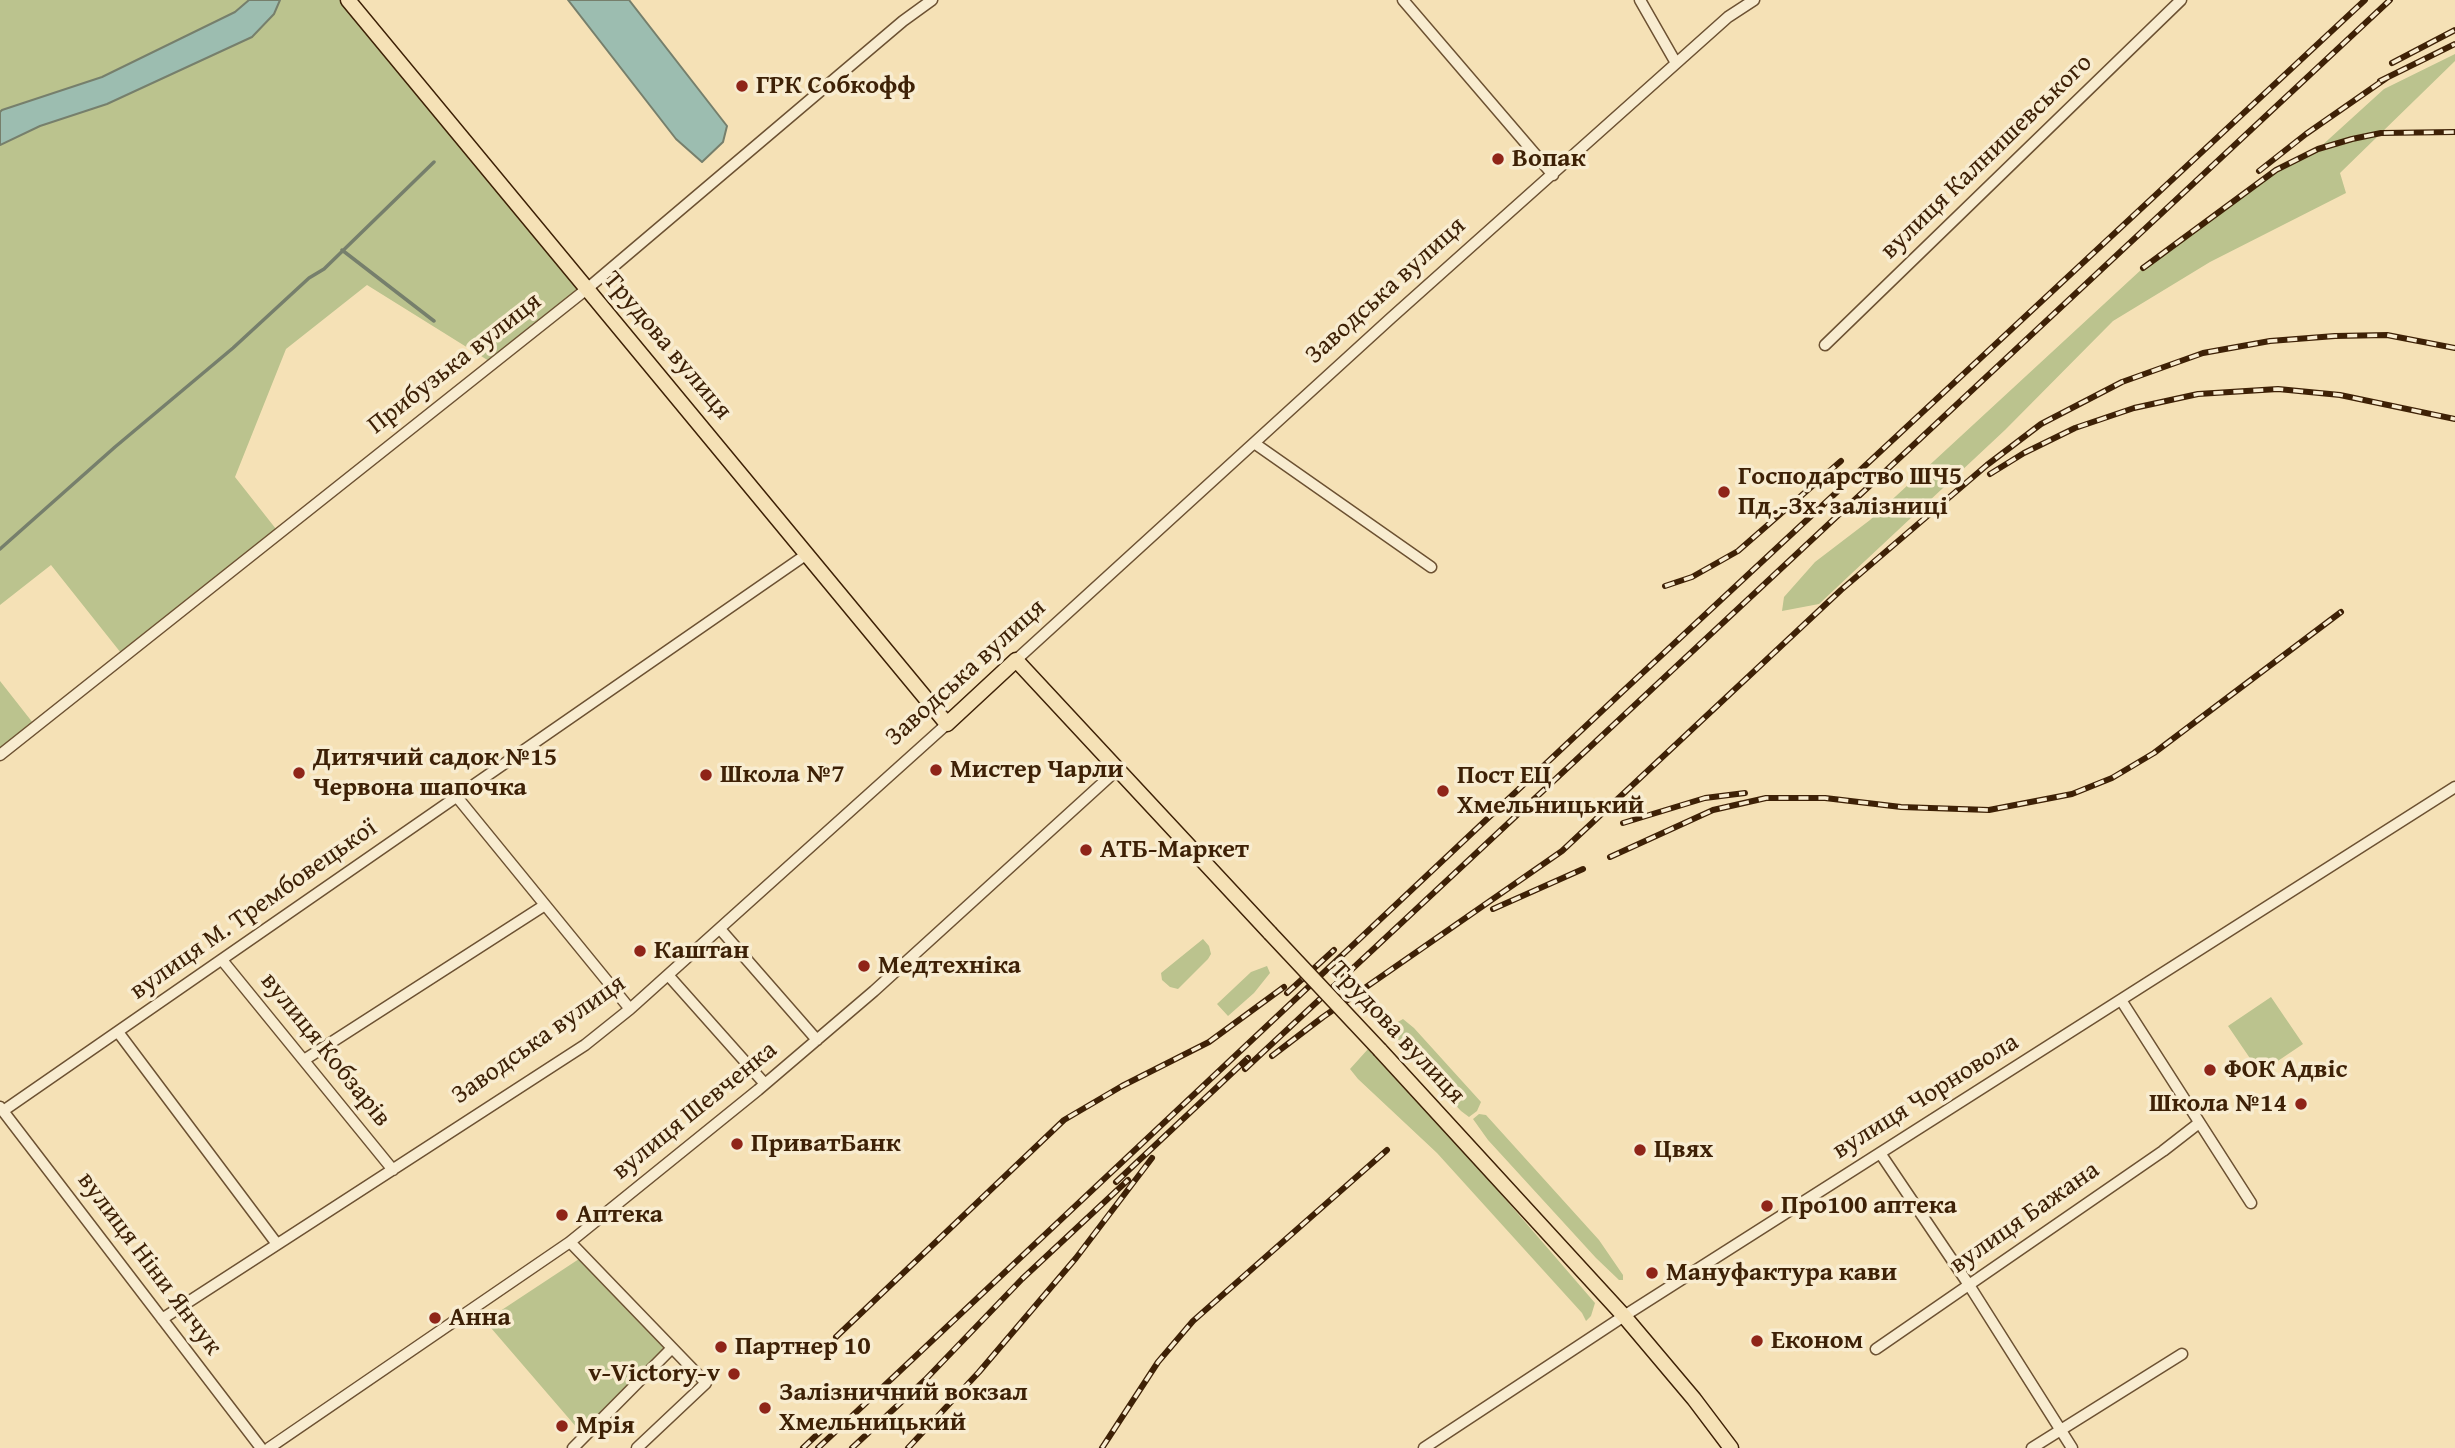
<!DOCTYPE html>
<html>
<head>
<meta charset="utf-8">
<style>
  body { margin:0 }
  canvas { display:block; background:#f5e1b6 }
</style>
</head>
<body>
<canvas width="2455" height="1448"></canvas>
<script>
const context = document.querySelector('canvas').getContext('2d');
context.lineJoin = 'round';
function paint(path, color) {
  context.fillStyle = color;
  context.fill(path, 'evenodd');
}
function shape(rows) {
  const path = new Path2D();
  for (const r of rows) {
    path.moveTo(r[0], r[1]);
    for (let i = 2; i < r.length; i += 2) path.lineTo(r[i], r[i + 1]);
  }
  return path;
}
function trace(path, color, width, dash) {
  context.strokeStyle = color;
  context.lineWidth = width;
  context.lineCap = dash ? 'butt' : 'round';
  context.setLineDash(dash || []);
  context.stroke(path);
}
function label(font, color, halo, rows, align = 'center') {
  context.font = font + ' "Gentium Book Plus",serif';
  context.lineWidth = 7;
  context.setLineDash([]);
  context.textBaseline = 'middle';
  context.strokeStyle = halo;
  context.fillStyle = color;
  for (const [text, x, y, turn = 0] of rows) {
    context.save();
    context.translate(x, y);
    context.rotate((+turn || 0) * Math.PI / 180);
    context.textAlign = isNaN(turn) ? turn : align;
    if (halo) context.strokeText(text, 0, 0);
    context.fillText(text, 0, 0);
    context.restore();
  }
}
paint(shape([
  [0,0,342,0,581,287,489,361,367,285,286,349,235,477,276,529,121,653,51,565,0,605],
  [2455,54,2455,61,2340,173,2346,193,2210,262,2113,321,2005,430,1819,604,1782,611,1784,597,1815,562,1870,520,2143,268,2276,170,2318,149,2384,89],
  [445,367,451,368,453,371,450,374,399,414,394,412,393,405,437,370],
  [0,681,33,723,0,749],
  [1203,939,1209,946,1211,954,1208,959,1178,989,1170,987,1162,980,1161,973],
  [1267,966,1270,973,1254,993,1228,1016,1217,1004,1251,972],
  [2271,997,2303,1044,2260,1073,2228,1026],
  [1403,1019,1414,1028,1481,1102,1477,1111,1469,1117,1461,1111,1396,1042,1392,1033,1396,1023],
  [1368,1049,1488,1179,1595,1303,1591,1316,1586,1321,1582,1313,1437,1153,1358,1079,1350,1069],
  [1479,1114,1486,1115,1599,1240,1623,1275,1623,1280,1619,1280,1596,1258,1488,1140,1473,1119],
  [582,1257,672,1348,584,1436,485,1321]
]), '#bbc38e');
const water = shape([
  [249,0,280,0,274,14,252,37,107,104,40,126,0,145,0,112,2,110,102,77,235,12,249,0],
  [568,0,629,0,727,126,723,142,702,162,676,139,568,0]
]);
paint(water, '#9cbdb0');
trace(water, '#767f6c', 2);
trace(shape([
  [342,250,434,321],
  [0,549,115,447,233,348,309,278,324,269,434,162]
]), '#767f6c', 3.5);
const minor = shape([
  [1403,0,1553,175],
  [1640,0,1676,63],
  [1825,345,2181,0],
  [1254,443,1431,567],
  [1016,660,1391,318,1728,17,1754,0],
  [0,755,588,288,903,21,932,0],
  [457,797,630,1009],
  [720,929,817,1040],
  [222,960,393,1170],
  [668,975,765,1084],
  [2121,1000,2251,1203],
  [118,1032,277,1244],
  [304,1060,545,905],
  [0,1107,261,1448],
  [3,1111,807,554],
  [1880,1153,1969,1285,2072,1448],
  [570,1242,706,1383,637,1448],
  [162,1319,585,1045,630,1009,947,724],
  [1876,1349,2163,1151,2199,1123],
  [269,1448,570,1242,758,1090,874,991,1118,769],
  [573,1448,672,1348],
  [1424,1448,1624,1316,2455,787],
  [2032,1448,2182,1354]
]);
const major = shape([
  [348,0,947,724,1016,660,1270,933],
  [1380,1050,1624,1316,1694,1399,1731,1448]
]);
trace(minor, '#6c5132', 13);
trace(major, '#3e2106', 17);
trace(minor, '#f8ecd0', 10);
trace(major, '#f5e1b6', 14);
const rail = shape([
  [2392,63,2455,30],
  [2380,81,2455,44],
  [2259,171,2306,134,2388,77],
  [2143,268,2276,170,2318,149,2352,139,2381,133,2455,132],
  [1990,474,2024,453,2075,428,2134,408,2198,394,2278,389,2340,395,2455,419],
  [1665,586,1692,577,1738,551,1841,461],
  [1623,823,1705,798,1745,793],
  [1610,857,1713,810,1766,798,1825,798,1901,807,1989,810,2072,794,2112,778,2154,753,2341,612],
  [1493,909,1583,869],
  [1287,993,1334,950],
  [1272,1056,1323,1017,1562,851,1841,590,1987,465,2041,424,2122,382,2203,353,2270,341,2335,336,2387,335,2455,348],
  [1245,1069,2390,0],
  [1116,1182,1248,1058],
  [836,1337,1064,1120,1122,1086,1209,1042,1284,987],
  [803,1448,823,1429],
  [818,1448,1621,693,2365,0],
  [852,1448,925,1380,1022,1279,1128,1180],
  [908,1448,979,1372,1076,1258,1152,1158],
  [1102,1448,1158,1362,1193,1321,1387,1150]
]);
trace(rail, '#3e2106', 6);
trace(rail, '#f8ecd0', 3.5, [10]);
const majorBridge = shape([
  [1270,933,1380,1050]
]);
trace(majorBridge, '#3e2106', 17, []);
trace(majorBridge, '#f5e1b6', 14);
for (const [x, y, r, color] of [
  [742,86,7,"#8f2418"],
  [1498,159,7,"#8f2418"],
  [1724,492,7,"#8f2418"],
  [936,770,7,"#8f2418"],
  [299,773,7,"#8f2418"],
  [706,775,7,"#8f2418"],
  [1443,791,7,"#8f2418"],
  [1086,850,7,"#8f2418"],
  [640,951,7,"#8f2418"],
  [864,966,7,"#8f2418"],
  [2210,1070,7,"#8f2418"],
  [2301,1104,7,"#8f2418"],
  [737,1144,7,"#8f2418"],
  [1640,1150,7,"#8f2418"],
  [1767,1206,7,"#8f2418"],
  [562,1215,7,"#8f2418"],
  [1652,1273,7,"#8f2418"],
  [435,1318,7,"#8f2418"],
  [1757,1341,7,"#8f2418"],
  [721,1347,7,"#8f2418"],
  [734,1374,7,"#8f2418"],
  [765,1408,7,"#8f2418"],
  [562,1426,7,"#8f2418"]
]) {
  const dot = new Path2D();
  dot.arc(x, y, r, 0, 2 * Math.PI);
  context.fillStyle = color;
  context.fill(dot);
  trace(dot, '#f8ecd0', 2.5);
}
label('bold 26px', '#3e2106', '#f8ecd0', [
  ["ГРК Собкофф",756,86],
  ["Вопак",1512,159],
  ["Господарство ШЧ5",1738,477],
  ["Пд.-Зх. залізниці",1738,507],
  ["Дитячий садок №15",313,758],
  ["Червона шапочка",313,788],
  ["Мистер Чарли",950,770],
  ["Школа №7",720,775],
  ["Пост ЕЦ",1457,776],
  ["Хмельницький",1457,806],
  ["АТБ-Маркет",1100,850],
  ["Каштан",654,951],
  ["Медтехніка",878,966],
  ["ФОК Адвіс",2224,1070],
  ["Школа №14",2287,1104,"right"],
  ["ПриватБанк",751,1144],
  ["Цвях",1654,1150],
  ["Про100 аптека",1781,1206],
  ["Аптека",576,1215],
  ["Мануфактура кави",1666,1273],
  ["Анна",449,1318],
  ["Економ",1771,1341],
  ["Партнер 10",735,1347],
  ["v-Victory-v",720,1374,"right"],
  ["Залізничний вокзал",779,1393],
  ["Хмельницький",779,1423],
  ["Мрія",576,1426]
], 'left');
label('26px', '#3e2106', '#f8ecd0', [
  ["вулиця Калнишевського",1987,157,-44],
  ["Заводська вулиця",1386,291,-42],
  ["Трудова вулиця",667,346,50],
  ["Прибузька вулиця",455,364,-38],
  ["Заводська вулиця",966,673,-42],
  ["вулиця М. Трембовецької",254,910,-35],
  ["Трудова вулиця",1397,1033,47],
  ["Заводська вулиця",539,1040,-35],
  ["вулиця Кобзарів",325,1050,51],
  ["вулиця Чорновола",1926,1097,-32],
  ["вулиця Шевченка",695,1111,-39],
  ["вулиця Бажана",2025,1218,-35],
  ["вулиця Ніни Янчук",149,1264,53]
]);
</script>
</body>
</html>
